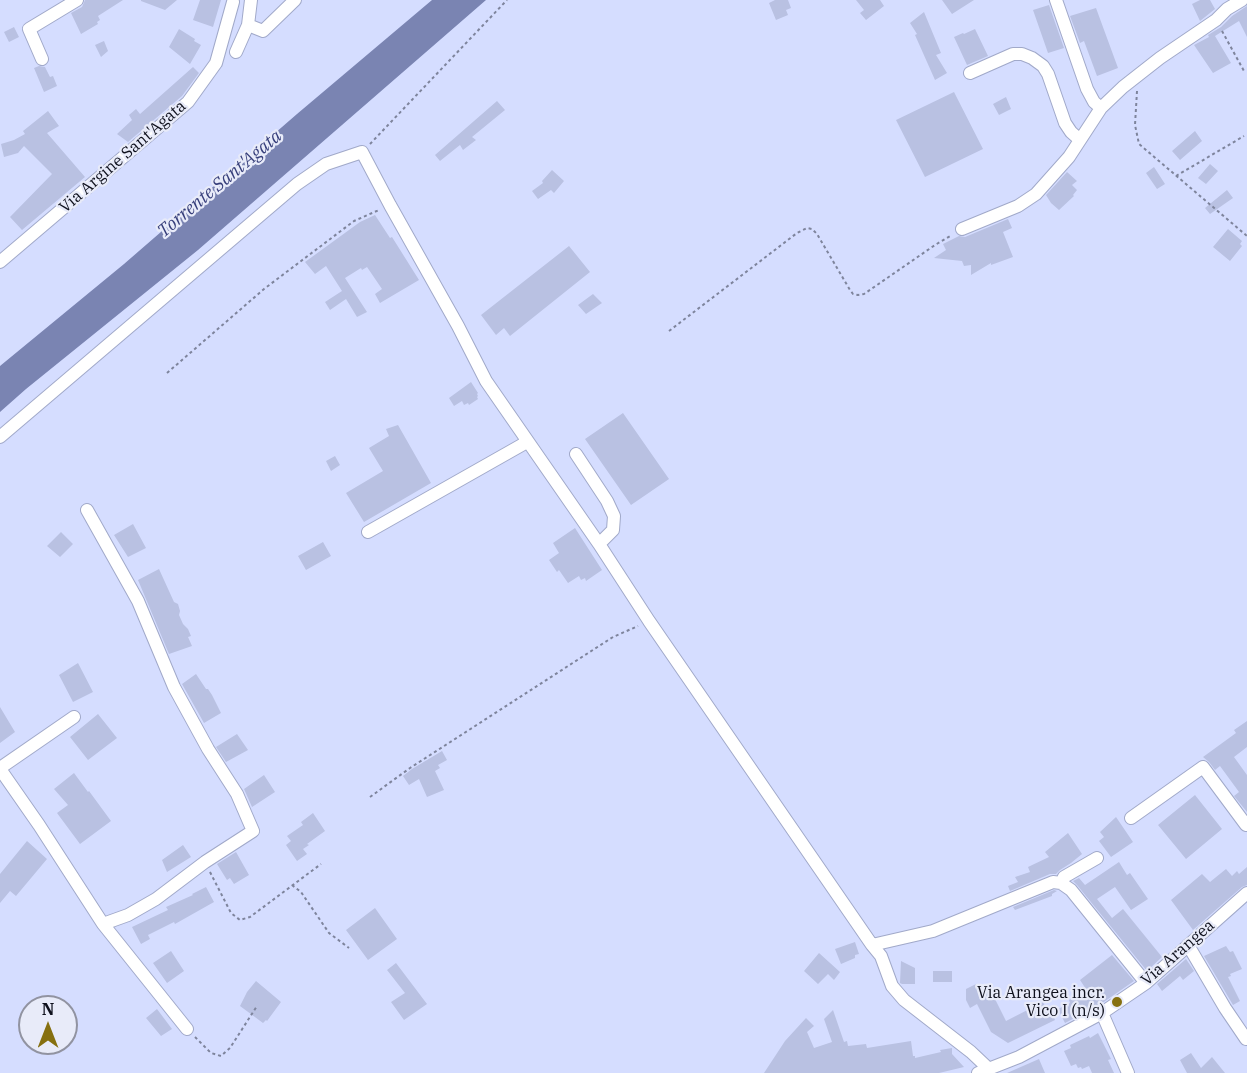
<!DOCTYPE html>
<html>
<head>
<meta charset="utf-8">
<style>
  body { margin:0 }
  #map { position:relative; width:1247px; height:1073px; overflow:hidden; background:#d5ddff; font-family:"IBM Plex Serif",serif }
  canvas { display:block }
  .north { position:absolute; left:18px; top:995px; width:60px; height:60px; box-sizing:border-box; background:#e8ebf9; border:2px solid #9193a1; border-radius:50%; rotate:0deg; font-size:16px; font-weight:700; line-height:24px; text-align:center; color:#0e101c }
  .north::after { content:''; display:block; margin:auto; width:21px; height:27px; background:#867010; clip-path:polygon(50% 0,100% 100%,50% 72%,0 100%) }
</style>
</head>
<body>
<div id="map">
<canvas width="1247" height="1073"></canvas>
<div class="north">N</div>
</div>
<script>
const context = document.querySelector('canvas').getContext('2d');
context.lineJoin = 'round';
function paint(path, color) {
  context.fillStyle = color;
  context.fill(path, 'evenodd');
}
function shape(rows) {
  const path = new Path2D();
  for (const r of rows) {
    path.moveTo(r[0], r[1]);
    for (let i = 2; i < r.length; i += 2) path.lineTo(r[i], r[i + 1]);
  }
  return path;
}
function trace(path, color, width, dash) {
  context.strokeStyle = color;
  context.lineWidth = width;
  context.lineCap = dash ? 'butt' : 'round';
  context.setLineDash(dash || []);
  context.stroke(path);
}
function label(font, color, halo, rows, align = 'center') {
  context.font = font + ' "IBM Plex Serif",serif';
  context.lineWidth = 4.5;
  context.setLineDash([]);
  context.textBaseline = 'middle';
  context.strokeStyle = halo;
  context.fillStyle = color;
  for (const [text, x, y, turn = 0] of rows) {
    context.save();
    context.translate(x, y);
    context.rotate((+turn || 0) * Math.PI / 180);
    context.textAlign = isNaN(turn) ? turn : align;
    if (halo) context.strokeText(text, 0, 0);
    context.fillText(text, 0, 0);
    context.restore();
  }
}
paint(shape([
  [432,0,486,0,198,250,26,389,0,412,0,366,124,264,297,114]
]), '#7a84b2');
paint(shape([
  [85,0,123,0,98,16,100,20,97,22,98,24,81,34,71,13,82,7],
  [141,0,177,0,165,10,141,1],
  [200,0,221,0,213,27,193,20],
  [775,0,788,0,791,8,786,10,788,15,776,20,769,3],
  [856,0,880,0,884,6,866,20,860,13,864,10],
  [942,0,974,0,952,14],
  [1200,0,1210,0,1215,9,1200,21,1192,4],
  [1049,5,1064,48,1048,53,1033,10],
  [1247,6,1247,37,1239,21,1215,36,1231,63,1213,73,1194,45,1209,37,1208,35,1221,27,1232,16],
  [1096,8,1118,68,1097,76,1084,41,1080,43,1070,16],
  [924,12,941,53,936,55,947,73,935,80,915,35,917,34,910,23],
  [14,27,19,37,9,42,4,32],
  [179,29,195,39,194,41,201,45,190,64,169,47],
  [975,29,988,56,967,65,954,37,963,33,964,34],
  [104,41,108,51,101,57,95,45],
  [39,66,45,67,50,77,53,76,57,86,44,92,34,68],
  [193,67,199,73,182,96,128,142,117,134,132,120,129,115,136,109,140,114],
  [954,92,983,149,925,177,896,120],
  [1006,97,1011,109,999,115,993,104],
  [497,101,505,110,472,137,476,140,463,150,460,145,440,161,435,155],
  [48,111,59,126,47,133,85,177,22,230,10,217,52,174,24,146,18,153,4,157,1,144,14,140,25,134,23,131],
  [1195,131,1202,141,1180,160,1172,151],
  [1210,164,1218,171,1206,184,1198,178],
  [1154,167,1165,184,1157,189,1146,173],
  [552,170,564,181,554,193,551,190,538,199,532,191,543,183,542,181],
  [1067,172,1077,181,1072,185,1077,190,1073,195,1074,196,1059,210,1051,203,1046,195],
  [1227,190,1233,198,1210,214,1205,208],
  [375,215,390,238,392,237,419,280,380,303,375,294,382,289,367,267,362,270,361,268,345,278,367,312,357,317,346,299,330,310,325,302,342,291,326,266,315,274,305,262,360,222],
  [1008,219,1012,228,1003,232,1013,257,991,265,991,263,971,275,971,265,964,266,962,261,934,258,946,250,943,244,959,236,965,237],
  [1228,229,1242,241,1240,244,1242,246,1230,261,1213,247],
  [569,246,590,272,510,336,504,328,496,335,481,315],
  [593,294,602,303,586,314,578,305],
  [471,382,478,393,477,394,478,396,477,397,478,399,469,405,468,403,464,405,462,401,454,406,449,398],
  [623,413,669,479,631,505,585,439],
  [398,425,431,483,364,522,346,493,383,471,369,448,389,436,386,429],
  [335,456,340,465,331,471,326,461],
  [133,524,146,548,128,557,114,535],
  [575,528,602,570,586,581,585,578,581,580,579,576,568,583,559,570,557,572,549,560,559,553,553,543],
  [61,532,73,544,60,557,47,546],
  [323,542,331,556,306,570,298,556],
  [159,569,174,602,178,604,180,611,179,615,183,624,188,629,191,636,188,637,192,646,169,654,138,580],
  [78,663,93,692,73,702,59,675],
  [196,674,206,689,208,689,212,695,221,713,204,723,182,684],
  [0,707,15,732,0,743],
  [98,714,117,738,88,760,70,737],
  [1247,721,1247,747,1234,757,1247,775,1247,812,1234,796,1239,792,1220,766,1215,770,1209,762,1203,757,1236,733,1234,730],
  [237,734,248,750,226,762,216,747],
  [442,751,447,760,438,765,440,768,435,771,444,790,427,797,419,779,409,785,403,776,412,769],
  [74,773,88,792,89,791,111,821,80,844,57,813,68,805,54,789],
  [264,775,275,792,252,807,244,789],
  [1195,795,1222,829,1186,859,1158,825],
  [313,813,325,831,307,844,309,845,303,849,307,854,297,861,286,845,291,841,287,836,303,825,301,822],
  [1116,817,1133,842,1111,857,1099,841,1104,837,1100,832],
  [1068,833,1082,854,1071,863,1060,870,1056,874,1050,874,1010,891,1008,886,1018,882,1015,877,1030,872,1028,867,1049,857,1045,852],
  [27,841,47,859,16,896,10,891,0,903,0,874],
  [183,845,191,857,167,872,162,860],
  [236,852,249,875,234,884,230,878,227,880,217,864],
  [1119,862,1127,875,1130,873,1148,899,1131,910,1115,887,1097,899,1112,918,1123,909,1162,957,1147,971,1077,885,1073,881,1079,878,1085,885],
  [1247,867,1247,885,1242,887,1193,930,1171,900,1202,874,1210,882,1226,869,1232,876,1237,871,1239,874],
  [206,887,214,902,175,924,174,922,148,935,150,939,141,944,132,927,168,910,166,907,193,895,192,894],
  [1054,890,1057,891,1052,894,1052,896,1015,910,1013,907],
  [375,908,397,939,368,960,346,930],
  [855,942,859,954,855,955,855,958,841,964,835,949],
  [1226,946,1230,952,1233,951,1242,969,1230,974,1231,976,1228,977,1240,1001,1233,1005,1204,956],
  [171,951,184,971,167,983,153,963],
  [819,953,840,972,834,980,828,974,818,984,804,971],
  [1112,955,1134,981,1098,1006,1065,1023,1058,1009,1070,1003,1069,1000,1086,989,1080,980],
  [1186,959,1194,971,1183,980,1180,976,1162,991,1157,984],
  [901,961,915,968,915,984,902,984,900,983],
  [396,963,427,1004,404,1020,391,1002,405,993,387,970],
  [933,971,952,971,952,982,933,982],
  [256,981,281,1002,267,1021,266,1020,263,1023,240,1006,247,992],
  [976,984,978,987,986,984,990,991,991,991,1006,1021,1043,1002,1048,1013,1052,1011,1055,1020,1008,1043,991,1032,977,1004,970,1008,966,1000,966,989],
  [157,1009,172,1029,161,1036,146,1018],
  [833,1010,844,1042,847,1041,848,1046,866,1044,867,1048,911,1041,913,1056,915,1056,915,1058,941,1052,940,1050,952,1048,952,1054,964,1067,939,1073,764,1073,785,1041,806,1018,814,1026,807,1032,814,1048,832,1042,824,1019],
  [1098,1033,1111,1059,1108,1060,1114,1073,1092,1073,1089,1066,1082,1069,1081,1067,1078,1068,1076,1064,1071,1066,1064,1051,1071,1048,1070,1045,1089,1036,1090,1038],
  [1191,1053,1201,1068,1212,1057,1225,1073,1187,1073,1180,1060],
  [1039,1059,1045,1073,1007,1073]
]), '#b9c1e2');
const minor = shape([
  [1056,0,1087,89,1094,102,1101,108],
  [248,25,263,31,295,0],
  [236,52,248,25,251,0],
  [42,59,29,29,77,0],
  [970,73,1013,54,1022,54,1032,58,1043,66,1048,74,1065,123,1071,132,1080,140],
  [962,229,1018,206,1036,194,1069,157,1101,108,1123,87,1160,58,1216,20,1227,9,1242,0],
  [0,262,188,102,216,63,233,2],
  [0,437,297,184,326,164,362,152,390,205,458,326,486,381,599,544,649,621,872,945,881,956,892,986,904,1000,971,1052,989,1069],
  [576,454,607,501,614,516,613,530,599,544],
  [87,510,138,601,174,687,208,749,237,794,253,831,205,862,156,899,128,915,103,924],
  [368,532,527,442],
  [0,768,74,717],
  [0,769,39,825,103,924,187,1029],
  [1131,818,1203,767,1246,825],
  [1061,883,1064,877,1097,858],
  [872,945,933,931,1053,882,1061,883,1071,890,1146,983],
  [1188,945,1225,1008,1246,1039],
  [1102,1013,1128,1073],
  [978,1073,1019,1057,1102,1013,1146,983,1247,893]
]);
trace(minor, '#a1a9c9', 14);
trace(shape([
  [1222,31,1244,71],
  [1137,91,1135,125,1139,144,1247,236],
  [370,144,507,0],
  [1176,176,1244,136],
  [669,331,797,233,807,228,812,229,817,234,850,290,853,294,858,295,864,294,935,245,952,235],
  [167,373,264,289,354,221,379,210],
  [370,797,410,768,613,637,638,626],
  [210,872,231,913,240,920,250,917,321,864],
  [292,885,301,892,329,933,349,948],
  [195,1037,211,1053,221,1056,230,1048,257,1006]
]), '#7e849c', 2, [3, 3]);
trace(minor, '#fff', 12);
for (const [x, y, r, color] of [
  [1117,1002,6,"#867010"]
]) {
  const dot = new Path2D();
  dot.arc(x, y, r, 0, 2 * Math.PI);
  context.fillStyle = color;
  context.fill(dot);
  trace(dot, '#e8ebf9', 2);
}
label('16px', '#0e101c', '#e8ebf9', [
  ["Via Argine Sant'Agata",123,157,-41],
  ["Via Arangea",1178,953,-41]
]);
label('16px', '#0e101c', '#e8ebf9', [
  ["Via Arangea incr.",1105,993],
  ["Vico I (n/s)",1105,1011]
], 'right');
label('italic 18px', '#363e7a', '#e8ebf9', [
  ["Torrente Sant'Agata",220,184,-40]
]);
</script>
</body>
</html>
